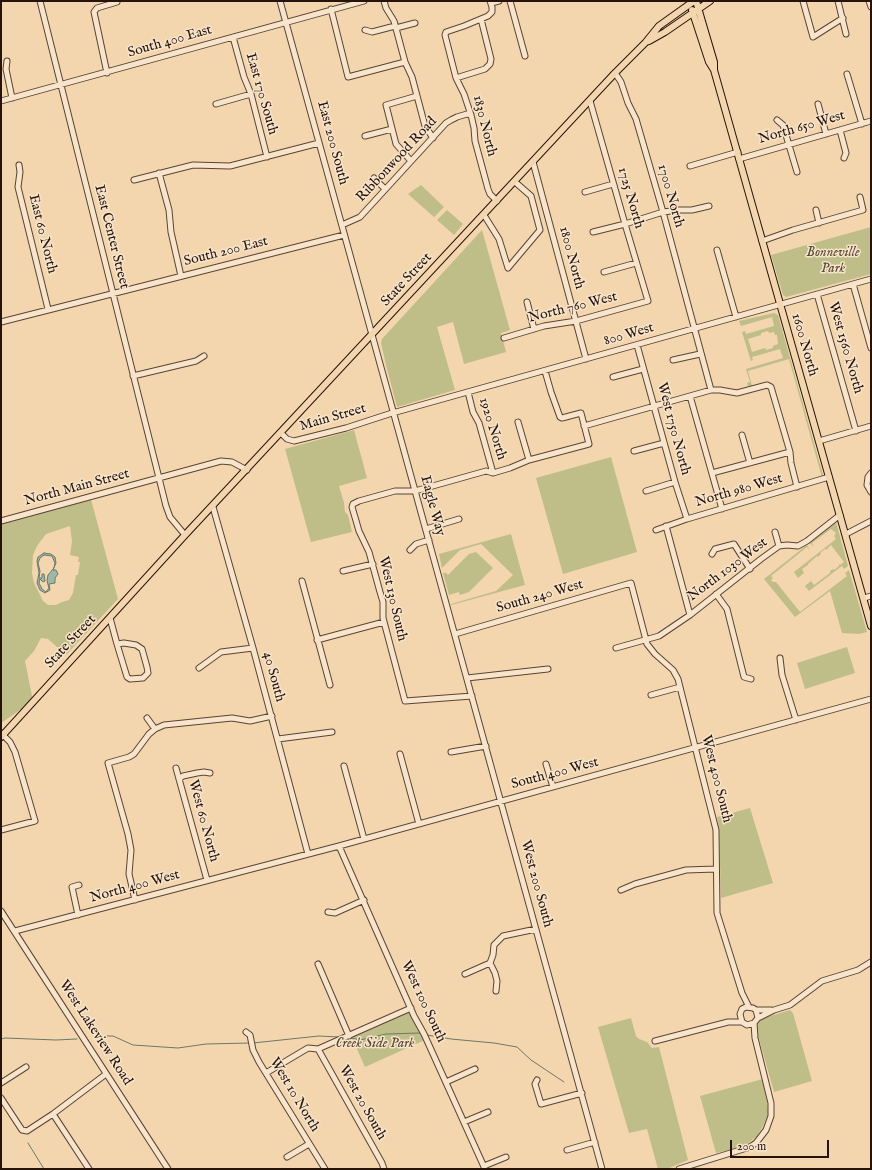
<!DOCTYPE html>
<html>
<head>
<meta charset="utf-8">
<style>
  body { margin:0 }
  #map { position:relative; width:872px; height:1170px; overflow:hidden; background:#f3d6ae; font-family:"IM FELL English",serif }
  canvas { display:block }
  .frame { position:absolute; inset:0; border:2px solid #26140c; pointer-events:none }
  .scale { position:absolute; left:730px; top:1140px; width:99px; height:18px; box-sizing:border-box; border:2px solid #26140c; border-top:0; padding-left:5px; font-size:12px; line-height:14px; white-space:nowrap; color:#26140c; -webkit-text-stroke:3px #f7e4ca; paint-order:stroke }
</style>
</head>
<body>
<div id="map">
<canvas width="872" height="1170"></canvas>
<div class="frame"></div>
<div class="scale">200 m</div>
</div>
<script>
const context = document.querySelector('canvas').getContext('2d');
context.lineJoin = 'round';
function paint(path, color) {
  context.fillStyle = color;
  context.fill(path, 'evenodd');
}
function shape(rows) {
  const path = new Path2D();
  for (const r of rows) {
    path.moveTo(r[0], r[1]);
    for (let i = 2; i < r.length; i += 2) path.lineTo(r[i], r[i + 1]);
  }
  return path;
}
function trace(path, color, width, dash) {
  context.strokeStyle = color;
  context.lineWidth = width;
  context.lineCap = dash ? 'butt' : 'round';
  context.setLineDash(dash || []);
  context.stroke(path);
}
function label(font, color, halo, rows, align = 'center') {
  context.font = font + ' "IM FELL English",serif';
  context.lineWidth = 3;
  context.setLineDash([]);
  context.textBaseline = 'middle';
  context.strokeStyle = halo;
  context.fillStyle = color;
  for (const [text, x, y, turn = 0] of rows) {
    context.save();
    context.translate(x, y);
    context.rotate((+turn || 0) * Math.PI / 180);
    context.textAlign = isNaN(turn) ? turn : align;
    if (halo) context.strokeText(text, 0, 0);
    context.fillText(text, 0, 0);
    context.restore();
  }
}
paint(shape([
  [421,185,444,207,434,217,408,194],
  [447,210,463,224,454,235,437,220],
  [871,227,871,274,786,297,783,295,771,255],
  [482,230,510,330,501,333,506,352,464,364,453,322,437,327,455,390,397,407,386,365,381,343,382,339],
  [774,313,778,315,823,475,821,478,821,474,789,359,748,371,752,386,748,386,747,383,750,382,746,369,783,358,780,349,752,357,753,360,751,361,742,332,745,331,746,334,774,326,772,317,741,326,739,321],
  [768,331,769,333,774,332,775,335,777,335,778,344,773,346,773,348,766,350,765,348,752,352,748,339,761,335,761,333],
  [354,430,367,478,339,486,344,503,345,512,348,515,352,532,311,542,285,449],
  [611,457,637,552,563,574,536,478],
  [90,496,118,599,66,655,48,639,41,638,34,651,25,661,33,701,1,723,1,521],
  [70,526,72,541,70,555,79,557,78,562,80,562,78,575,76,575,73,593,69,600,62,602,56,605,48,605,43,601,34,583,32,573,33,555,37,546,46,534],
  [836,522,848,566,844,569,842,566,809,591,805,586,811,581,814,585,830,573,830,571,833,569,834,570,839,566,839,564,840,565,844,562,831,545,827,549,828,550,825,549,820,553,821,554,818,557,817,556,808,564,808,565,802,569,804,573,798,578,794,572,836,539,834,536,836,533,831,529,812,543,814,547,810,543],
  [511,534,525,585,451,605,451,604,496,591,513,575,481,544,460,550,442,568,439,554],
  [807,545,810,550,807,547,771,576,773,578,771,580,773,582,776,582,800,612,847,576,845,573,849,570,867,632,859,634,842,633,830,591,795,617,764,579],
  [476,552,493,568,469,592,460,595,459,592,449,595,443,573,446,573,448,575,469,554],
  [847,647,855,673,805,689,797,663],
  [750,808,773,883,721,898,719,830,717,817],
  [411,1008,427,1039,365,1067,352,1038,349,1036],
  [790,1010,793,1013,812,1081,774,1092,756,1028,761,1019],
  [631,1018,636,1036,639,1039,647,1042,652,1048,659,1047,688,1160,667,1169,658,1169,647,1129,629,1133,598,1027],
  [763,1079,768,1107,768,1114,763,1126,757,1136,747,1144,739,1148,716,1153,700,1096]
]), '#bfbd88');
const water = shape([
  [44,553,51,554,55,557,56,563,53,570,56,570,58,574,55,578,55,583,49,584,50,590,45,593,40,590,37,583,39,573,37,561,38,557,44,553],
  [44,555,52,556,55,563,54,568,48,575,47,581,49,588,46,592,42,589,39,583,40,579,43,582,45,581,44,574,42,574,42,578,39,578,40,571,38,563,40,558,44,555]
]);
paint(water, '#9cb9a8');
trace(water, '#6d776a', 1);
trace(shape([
  [427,1035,451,1039,494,1043,517,1047,531,1060,564,1082],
  [105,1036,113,1036,133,1045,178,1048,206,1044,250,1043],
  [351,1038,360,1040,386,1034,420,1033],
  [1,1039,5,1038,56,1040,77,1039],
  [253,1043,319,1036,339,1037],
  [28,1143,44,1169]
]), '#6d776a', 1);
const minor = shape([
  [40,1,166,506,170,517,185,535],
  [280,1,602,1169],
  [384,1,386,8,394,21,405,62,412,77,425,126,433,138],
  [490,1,492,7,492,12,488,16,464,26,446,32,445,35,456,78,464,94,471,115,474,128,475,141,488,189,490,194,497,201],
  [510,1,525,56],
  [803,1,813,37,843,18],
  [838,1,846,34],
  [869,1,871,7],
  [491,3,499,1],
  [331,9,348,77,405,62],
  [396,28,415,23],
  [365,30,372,32,395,26],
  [233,37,244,77,251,94,267,157],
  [7,61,6,69,12,98],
  [107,73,94,12,97,8,117,2],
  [615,73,621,82,628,103,636,119,663,212,711,390],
  [847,74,862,124],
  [456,78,485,69,490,64,491,59,481,19],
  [1,101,364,1],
  [216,104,251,94],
  [818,104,826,134],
  [777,120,783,125,797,172],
  [840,130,846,153,844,158],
  [365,136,392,129],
  [739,159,871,121],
  [411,161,396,144,386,105,417,96],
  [533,162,586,359],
  [19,165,20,172,18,187,48,309],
  [690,166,738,152],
  [159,173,169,210,171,232,181,276],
  [374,178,385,189],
  [134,180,193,165,230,166,319,143],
  [585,192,613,184],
  [816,210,819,223],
  [484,215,499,239,508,268],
  [342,225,360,217,446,123,451,120,457,117,467,114,471,115],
  [593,232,625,224,663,212,679,210,692,210,709,206],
  [762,241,793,230,863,210,860,197],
  [717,250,736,317],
  [508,268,540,230,531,196,515,182],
  [604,272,636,263],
  [853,284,871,348],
  [817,294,856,431],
  [527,302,534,329],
  [1,322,344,235],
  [504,338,544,326,576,321,648,301,625,224,590,101],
  [637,345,675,482,687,519],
  [673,360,700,354],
  [133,376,196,361,204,356],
  [613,377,643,369],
  [468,392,473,412,479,423,493,473],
  [690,396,722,509],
  [518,422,529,460],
  [584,426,711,390,720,390,737,393,767,385,771,387,790,452,791,463,797,487],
  [281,433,287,439,294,441,346,428,389,414,871,279],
  [742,435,750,463],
  [819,441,871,426],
  [634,451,664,443],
  [493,473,510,468,529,460,589,444,581,413,562,418,560,417,551,392,545,371],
  [712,473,790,452],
  [871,473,868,477,867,485,871,492],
  [646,491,675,482],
  [213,507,253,648,308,854],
  [1,521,221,461,232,462,247,470],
  [666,526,690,615],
  [426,529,459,519],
  [656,530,687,519,829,477],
  [775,532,779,546],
  [846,534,871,521],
  [410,550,416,544,429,540],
  [712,554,715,549,734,544,750,569],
  [343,571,373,564],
  [302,581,330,685],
  [716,594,727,609,744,677,751,679],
  [864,598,871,596],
  [110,618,117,644],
  [455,634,631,583,647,644,655,654,673,670,678,679,716,830,717,913,742,993,749,1007],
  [317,640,384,622],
  [124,643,136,645,142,649,147,667,148,673,143,678,130,679,127,677,117,644,124,643],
  [616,648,659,636,690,615,761,559,779,546,787,545,798,546,807,541,840,515],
  [780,658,782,675,796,720],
  [199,668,221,652,253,648],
  [467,678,548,669],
  [651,695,680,687],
  [472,696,405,701,383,618,383,602,380,592,369,552,359,531,352,507,353,504,359,501,395,491,415,491,486,471,493,473],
  [147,718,155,729],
  [1,733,10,742,15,752,35,821,1,830],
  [278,739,332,732],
  [451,752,486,746],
  [400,754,419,824],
  [546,764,553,787],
  [344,766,364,839],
  [176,768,207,880],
  [179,779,183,776,197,773,204,772,210,773],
  [339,846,414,1016,424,1034,485,1169],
  [621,890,635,884,686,870,716,869],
  [135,900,129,874,131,850,128,834,108,763,129,757,134,754,149,734,155,729,164,725,232,718,250,721,272,716],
  [1,911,168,1169],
  [328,912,335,913,364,900],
  [78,915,72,887,79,885],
  [15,931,339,846,871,699],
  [490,963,495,973,497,981,496,991],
  [318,964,349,1036],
  [465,974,490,963,493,955,494,945,503,936,536,929],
  [756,1010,758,1018,754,1023,747,1025,742,1022,740,1014,742,1009,746,1007,753,1008,756,1010,771,1010],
  [758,1018,774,1010,790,1005,822,981,858,970,871,962],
  [246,1032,250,1035,253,1050,259,1062,325,1169],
  [655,1041,728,1022,742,1022],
  [318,1049,382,1163,384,1169],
  [266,1073,308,1048,318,1049,411,1008],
  [537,1080,535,1084,541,1104,582,1093],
  [446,1082,475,1069],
  [1,1083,26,1067],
  [1,1098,22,1130,27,1131,53,1114,106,1074],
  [53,1114,89,1169],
  [464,1122,488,1112],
  [567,1150,595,1142],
  [287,1157,309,1144],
  [484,1166,506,1157],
  [679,1169,750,1147,756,1143,766,1130,771,1116,771,1103,755,1038,754,1023]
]);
const major = shape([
  [696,1,714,62,714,70,871,626],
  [692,10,709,62,714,70],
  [649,41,665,32,710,1],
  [1,737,185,535,615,73,646,42,659,26,694,1]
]);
trace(minor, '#594434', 7);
trace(major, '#26140c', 8);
trace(minor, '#f7e4ca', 5);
trace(major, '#f3d6ae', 6);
label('14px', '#26140c', '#f7e4ca', [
  ["South 400 East",170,42,-16],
  ["East 170 South",261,94,74],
  ["1830 North",484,126,76],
  ["North 650 West",802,128,-16],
  ["East 200 South",332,143,75],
  ["Ribbonwood Road",397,160,-47],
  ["1700 North",670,196,74],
  ["1725 North",630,198,74],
  ["East 60 North",42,234,76],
  ["East Center Street",111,237,76],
  ["South 200 East",226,252,-14],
  ["1800 North",571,258,75],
  ["State Street",407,280,-47],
  ["North 760 West",573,308,-14],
  ["800 West",629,335,-16],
  ["1600 North",804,345,74],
  ["West 1560 North",845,348,74],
  ["Main Street",333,418,-16],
  ["1920 North",492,429,73],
  ["West 1750 North",673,429,75],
  ["North Main Street",77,488,-15],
  ["North 980 West",739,491,-16],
  ["Eagle Way",432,506,75],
  ["North 1030 West",728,570,-37],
  ["South 240 West",540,597,-16],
  ["West 130 South",392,599,77],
  ["State Street",71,642,-47],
  ["40 South",273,677,75],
  ["South 400 West",555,774,-15],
  ["West 400 South",716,779,76],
  ["West 60 North",203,821,75],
  ["West 200 South",536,884,75],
  ["North 400 West",135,887,-15],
  ["West 100 South",423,1002,65],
  ["West Lakeview Road",95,1033,57],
  ["West 10 North",294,1095,59],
  ["West 20 South",362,1103,61]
]);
label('italic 14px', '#544731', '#f7e4ca', [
  ["Bonneville",833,253],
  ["Park",833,269],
  ["Creek Side Park",375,1044]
]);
</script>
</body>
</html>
